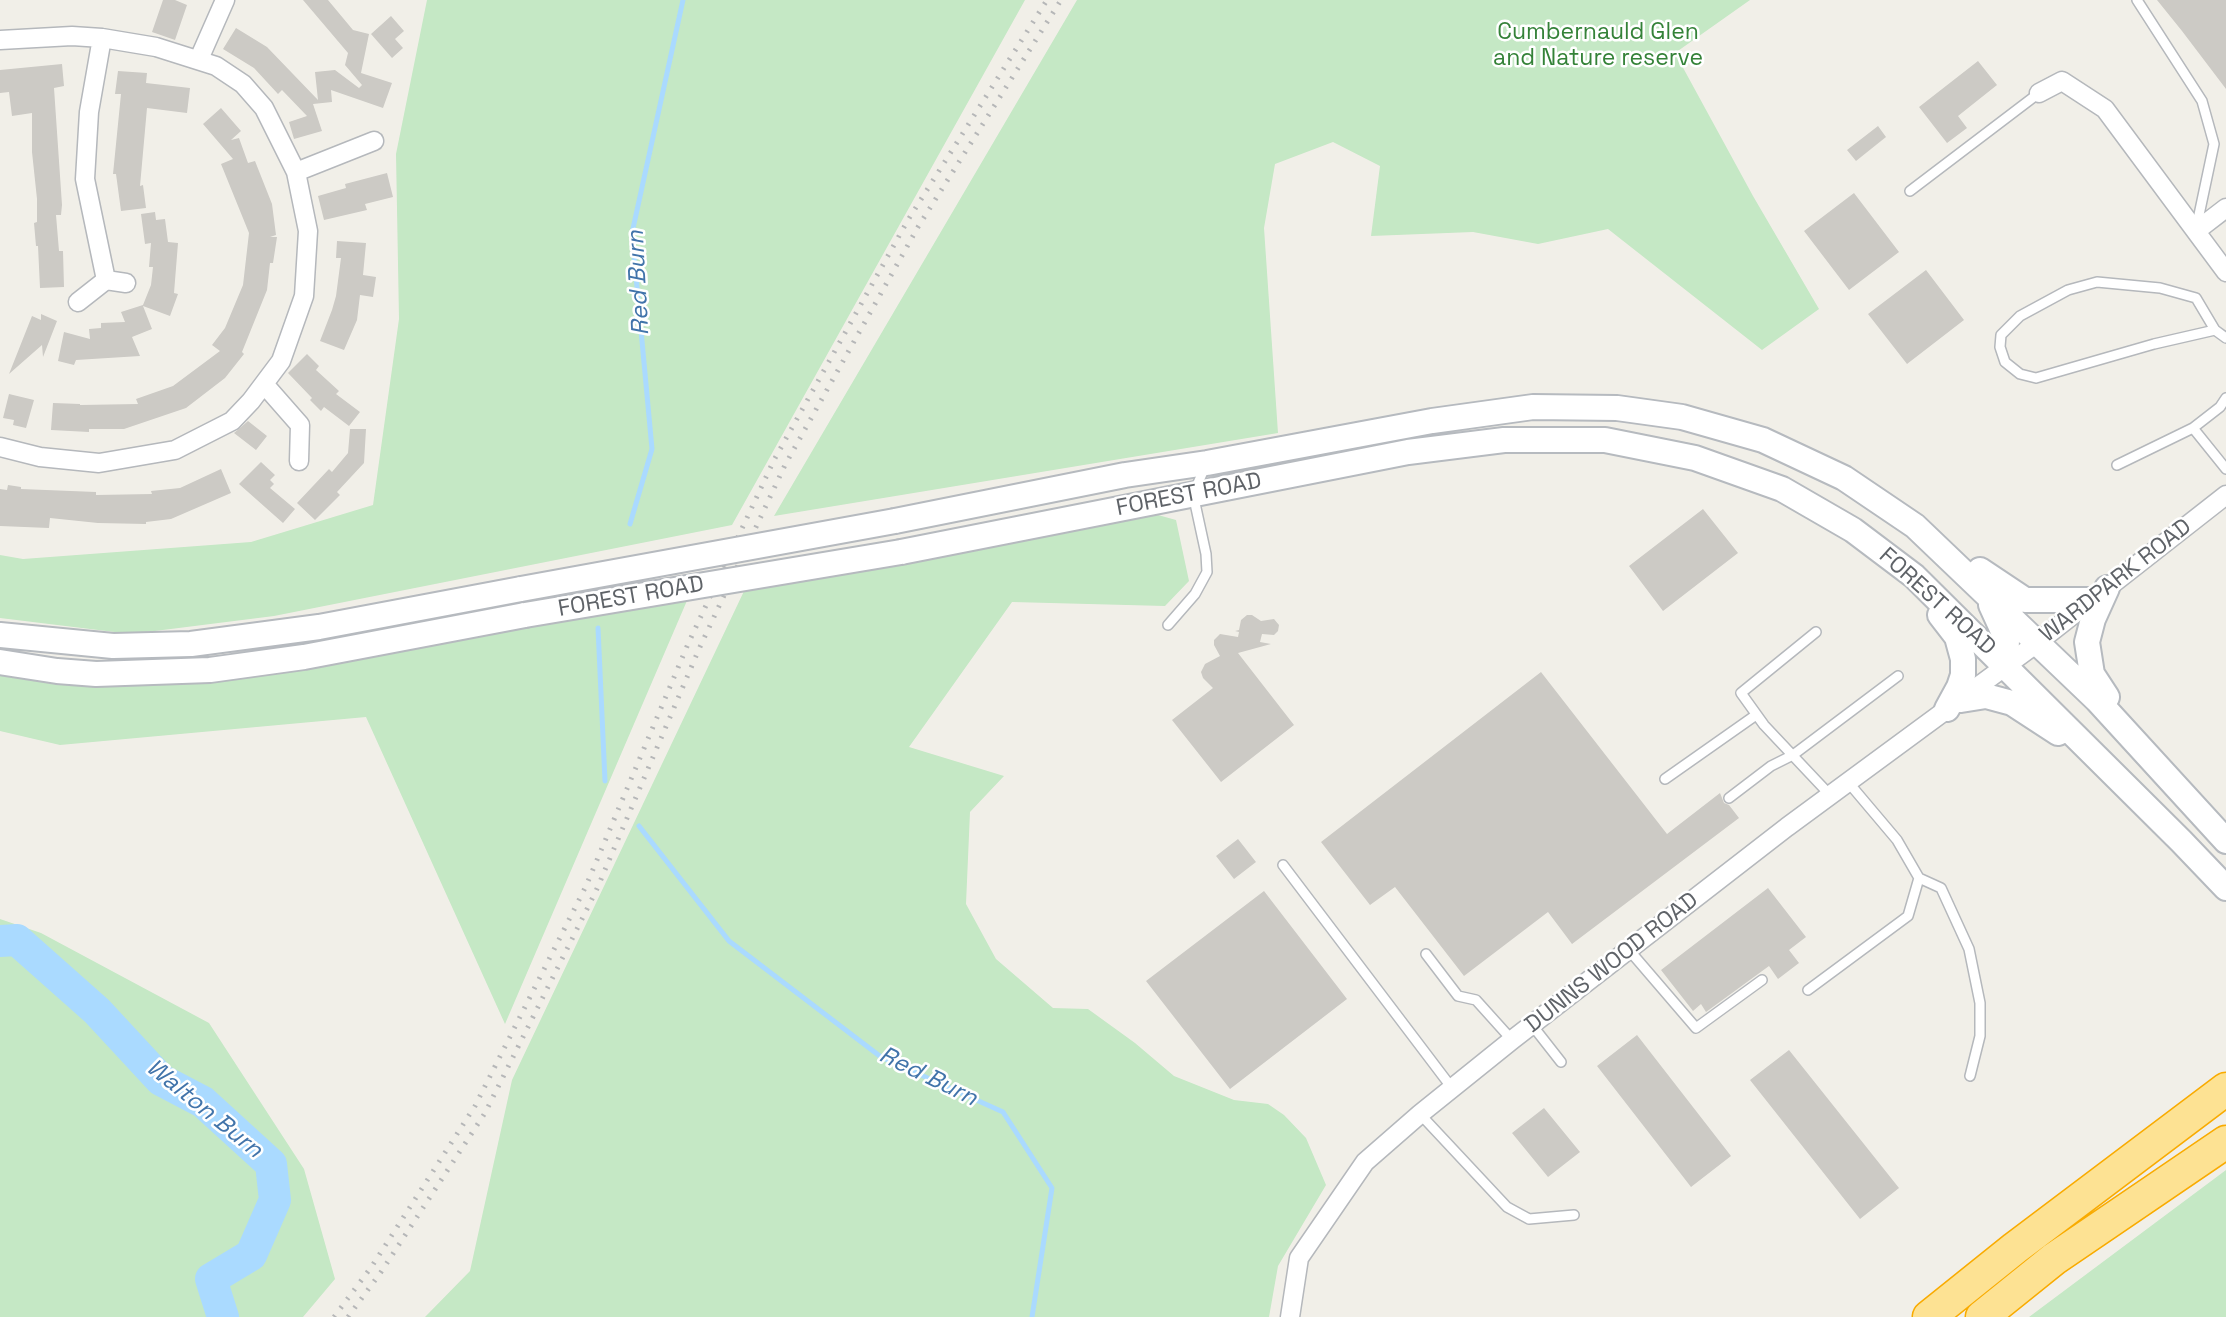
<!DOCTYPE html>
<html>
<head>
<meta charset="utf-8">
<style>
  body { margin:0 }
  canvas { display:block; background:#f1efe8 }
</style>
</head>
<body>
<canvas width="2226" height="1317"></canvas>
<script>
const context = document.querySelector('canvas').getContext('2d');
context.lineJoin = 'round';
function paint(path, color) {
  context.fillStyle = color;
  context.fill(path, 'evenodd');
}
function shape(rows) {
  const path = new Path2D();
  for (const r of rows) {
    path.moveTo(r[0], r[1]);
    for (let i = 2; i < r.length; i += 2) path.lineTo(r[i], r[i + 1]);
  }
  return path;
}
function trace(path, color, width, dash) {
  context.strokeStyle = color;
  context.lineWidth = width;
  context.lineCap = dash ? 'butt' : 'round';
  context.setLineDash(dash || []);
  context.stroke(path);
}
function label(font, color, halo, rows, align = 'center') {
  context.font = font + ' "Space Grotesk",sans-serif';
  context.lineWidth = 5;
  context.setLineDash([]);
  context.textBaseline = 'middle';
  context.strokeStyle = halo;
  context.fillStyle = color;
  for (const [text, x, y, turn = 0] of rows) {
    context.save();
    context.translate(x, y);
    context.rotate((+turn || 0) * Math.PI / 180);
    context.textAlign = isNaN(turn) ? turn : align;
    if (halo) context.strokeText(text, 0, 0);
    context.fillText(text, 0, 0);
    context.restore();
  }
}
paint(shape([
  [427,0,1025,0,732,525,274,616,131,634,0,618,0,555,23,559,251,542,373,505,399,319,396,154],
  [1077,0,1750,0,1675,53,1753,196,1819,309,1762,350,1608,229,1538,244,1473,232,1371,236,1380,166,1333,142,1275,164,1264,228,1278,433,774,516],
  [1158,515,1176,520,1189,581,1165,606,1012,602,909,747,1004,776,970,812,966,904,996,959,1053,1008,1088,1009,1135,1043,1174,1076,1234,1100,1268,1104,1284,1115,1306,1138,1326,1185,1278,1266,1269,1317,425,1317,470,1271,512,1080,745,589],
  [689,596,505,1024,366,717,60,745,0,731,0,672,93,687,323,662],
  [0,919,41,933,209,1023,304,1169,335,1279,303,1317,0,1317],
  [2226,1170,2226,1317,2029,1317]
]), '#c5e8c5');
trace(shape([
  [630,524,652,449,632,233,683,0],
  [598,628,605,781],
  [639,826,729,941,881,1057,1003,1112,1052,1188,1032,1317]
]), '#aadaff', 5);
trace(shape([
  [0,941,17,940,97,1011,161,1080,203,1102,271,1164,275,1200,251,1255,211,1279,223,1317]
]), '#aadaff', 32);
paint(shape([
  [163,0,175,0,187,5,175,40,152,32],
  [303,0,328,0,353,30,369,34,361,73,392,83,383,108,331,90,332,102,313,104,322,131,294,139,289,122,307,116,282,90,278,94,254,68,223,49,236,28,267,47,318,100,315,72,335,70,359,88,362,85,345,65,348,53],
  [2157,0,2226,0,2226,89,2182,31],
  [391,16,404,31,395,39,403,48,392,58,371,34],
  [1978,61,1997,85,1958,116,1967,128,1947,143,1919,107],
  [62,64,64,86,54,88,62,205,61,215,56,215,59,251,63,251,64,287,40,288,38,246,36,246,34,223,37,222,37,199,32,152,32,113,12,116,9,92,0,93,0,70],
  [118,71,147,73,146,83,190,88,187,113,147,108,140,186,143,185,146,208,121,211,116,174,113,174,121,94,115,94],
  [221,108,241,131,231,140,239,138,248,163,255,161,272,204,276,235,270,237,277,237,273,263,270,263,267,290,242,352,244,354,225,378,186,408,124,429,89,429,89,432,51,430,53,403,80,404,80,405,138,404,136,399,173,386,220,351,212,345,225,328,243,285,249,233,221,164,233,159,203,124],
  [1878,126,1886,137,1856,161,1847,150],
  [387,173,393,197,365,204,367,210,324,220,318,196,346,188,345,184],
  [1854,193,1899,252,1849,290,1804,231],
  [155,212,156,220,165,219,168,242,178,243,174,293,178,294,170,316,143,306,152,329,132,337,140,356,76,360,74,365,58,361,64,332,90,339,89,329,101,328,101,323,125,322,121,312,143,305,151,285,153,267,149,267,151,243,145,244,141,214],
  [337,241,366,243,363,275,376,277,373,297,360,295,357,320,344,350,320,341,332,310,336,296,341,258,336,258],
  [1926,270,1964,320,1907,364,1868,314],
  [41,314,57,321,43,357,42,345,9,374,32,316,41,320],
  [307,354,319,366,316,370,339,391,336,394,360,412,349,426,324,407,321,411,310,400,312,398,288,373],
  [9,394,34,400,26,428,13,425,14,420,3,418],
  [248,421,267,436,256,450,234,433],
  [350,429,366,429,364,463,337,492,340,495,315,520,297,503,329,469,332,472,348,453],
  [261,462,275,475,270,480,274,484,270,488,295,509,283,523,239,484],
  [221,469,231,493,171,519,146,522,146,524,98,523,50,518,49,528,0,526,0,489,7,490,8,485,21,487,21,489,96,492,96,495,152,494,151,491,180,488],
  [1703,509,1738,553,1663,611,1629,566],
  [1247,615,1252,615,1261,621,1274,619,1279,625,1278,631,1274,635,1262,634,1260,642,1271,644,1238,653,1294,725,1221,782,1172,720,1213,688,1203,678,1201,672,1205,664,1220,656,1214,645,1214,640,1220,634,1238,637,1239,632,1235,631,1239,630,1241,620],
  [1541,672,1667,834,1720,793,1724,803,1729,805,1739,818,1572,944,1548,912,1464,976,1395,887,1370,905,1321,842],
  [1238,839,1256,862,1234,879,1216,856],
  [1768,888,1806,937,1789,950,1799,963,1778,979,1769,966,1706,1012,1701,1004,1693,1011,1661,970],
  [1264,891,1347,999,1230,1089,1146,981],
  [1637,1035,1731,1156,1691,1187,1597,1066],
  [1789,1050,1899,1188,1860,1219,1750,1080],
  [1544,1108,1580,1152,1548,1177,1512,1133]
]), '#cccac5');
const lane = shape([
  [2137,0,2202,101,2214,144,2196,229],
  [1910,191,2039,93],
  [2215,330,2154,344,2036,378,2020,374,2005,362,2000,347,2001,335,2020,316,2068,290,2097,282,2160,288,2196,298,2215,330,2226,338],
  [2193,428,2220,407,2226,398],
  [2117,465,2193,428,2226,469],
  [1168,625,1195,594,1207,572,1206,554,1193,494,1206,465],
  [1816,632,1741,693,1764,725,1830,795],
  [1665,779,1756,715],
  [1729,798,1771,766,1793,755,1898,676],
  [1283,865,1452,1088],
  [1919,878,1941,888,1969,949,1980,1003,1980,1036,1970,1076],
  [1629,950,1696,1028,1762,980],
  [1426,954,1458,996,1476,1000,1512,1040],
  [1808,990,1908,916,1919,878,1897,840,1848,782],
  [1532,1025,1561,1062],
  [1420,1114,1507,1207,1529,1219,1574,1215]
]);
const street = shape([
  [102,38,89,112,85,179,106,280],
  [0,40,72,36,102,38,156,47,216,66,243,84,264,108,296,172,308,231,304,296,281,361,251,401,232,421,175,450,99,463,40,457,0,447],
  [199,59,225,0],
  [2039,93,2062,81,2105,109,2226,272],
  [296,172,374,141],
  [2196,231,2226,208],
  [78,302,106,280,126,283],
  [264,384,300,425,299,461],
  [1290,1317,1299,1258,1365,1162,1420,1114,1512,1040,1787,827,2037,643,2226,495]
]);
const secondary = shape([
  [895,521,1125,475,1207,463,1432,421,1533,407,1617,408,1682,417,1763,440,1844,478,1915,526,2097,700,2226,841],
  [901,552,1408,452,1504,440,1605,440,1695,458,1782,489,1853,530,1914,576,2181,841,2226,888],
  [1980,570,2025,600,2092,600],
  [2107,588,2093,619,2087,642,2092,674,2107,697],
  [1991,605,2007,640,2006,665],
  [1940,615,1957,637,1963,659,1963,675,1959,687,1947,709],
  [0,635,113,646,191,644,319,627,521,589],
  [0,662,57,671,96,674,210,670,304,657,525,615],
  [1961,700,1986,696,2012,703,2058,733]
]);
const highway = shape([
  [1929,1317,2015,1248,2226,1089],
  [1982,1317,2054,1259,2226,1142]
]);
trace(lane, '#b5b8bc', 12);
trace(street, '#b5b8bc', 21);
trace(secondary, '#b6babf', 28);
trace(highway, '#f9ab00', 35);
trace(lane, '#fff', 9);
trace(street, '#fff', 18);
trace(secondary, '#fff', 24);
trace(highway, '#fde293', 32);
trace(shape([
  [334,1317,372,1266,475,1106,586,886,688,644,774,460,908,220,1047,0],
  [348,1317,381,1272,485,1113,596,891,699,649,785,465,918,227,1061,0]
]), '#b6b7b8', 5, [2, 9]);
const secondaryBridge = shape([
  [521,589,895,521],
  [525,615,901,552]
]);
trace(secondaryBridge, '#b6babf', 28, []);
trace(secondaryBridge, '#fff', 24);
label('23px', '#348238', '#fff', [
  ["Cumbernauld Glen",1598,33],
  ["and Nature reserve",1598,59]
]);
label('23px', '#5f6368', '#fff', [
  ["FOREST ROAD",1189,495,-11],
  ["WARDPARK ROAD",2116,581,-38],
  ["FOREST ROAD",631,597,-10],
  ["FOREST ROAD",1937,602,42],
  ["DUNNS WOOD ROAD",1612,963,-38]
]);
label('italic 24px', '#4174aa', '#fff', [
  ["Red Burn",639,283,-93],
  ["Red Burn",928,1077,26],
  ["Walton Burn",204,1109,39]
]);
</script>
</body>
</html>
